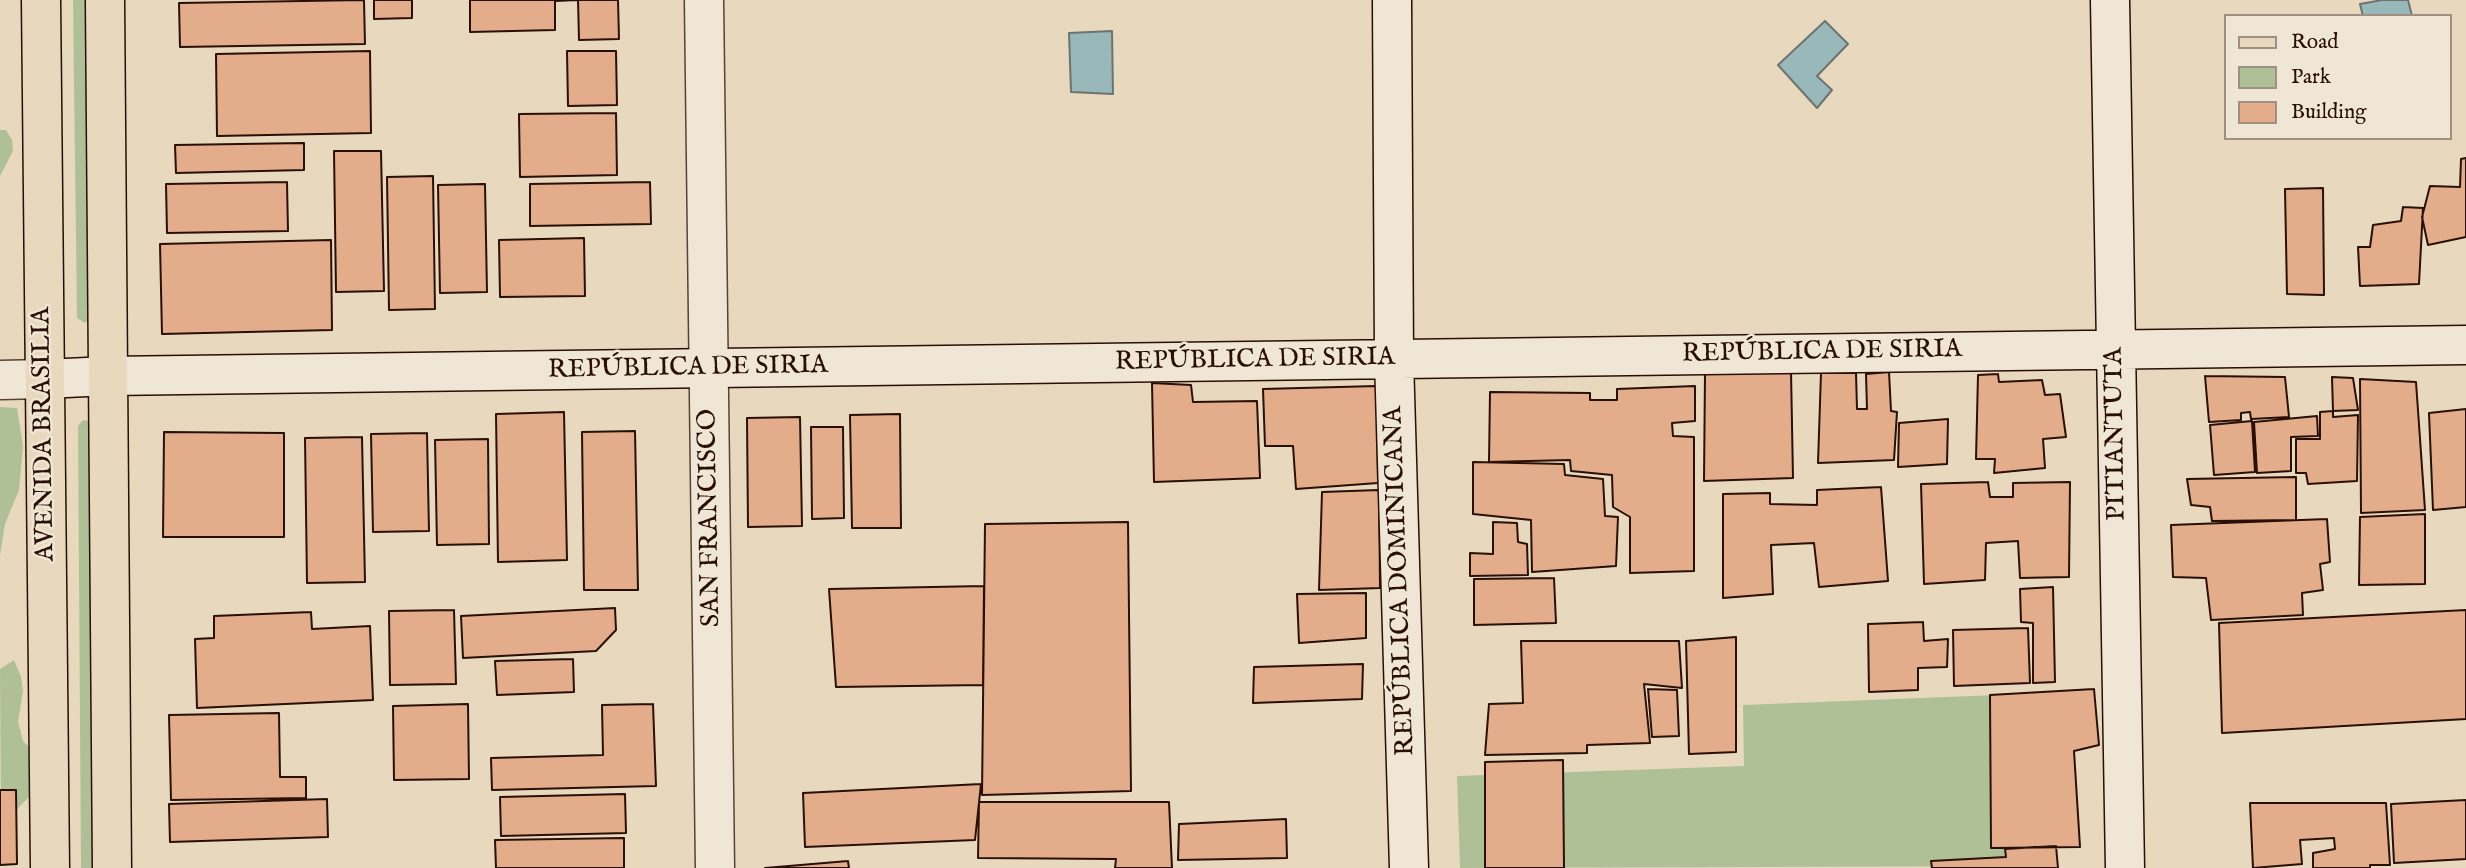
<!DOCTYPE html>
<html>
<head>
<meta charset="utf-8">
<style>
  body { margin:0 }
  #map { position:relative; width:2466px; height:868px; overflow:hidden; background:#e8d8be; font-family:"IM FELL English",serif }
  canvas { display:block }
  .legend { position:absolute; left:2224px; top:14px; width:228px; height:126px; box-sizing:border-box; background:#f0e6d5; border:2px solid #a09082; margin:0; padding:9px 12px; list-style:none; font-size:21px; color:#290f05 }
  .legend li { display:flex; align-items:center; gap:14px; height:35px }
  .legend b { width:35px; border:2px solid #a09082 }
</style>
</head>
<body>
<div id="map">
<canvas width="2466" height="868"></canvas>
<ul class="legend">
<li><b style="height:9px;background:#e8d8be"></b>Road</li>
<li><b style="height:19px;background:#b0c096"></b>Park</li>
<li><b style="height:19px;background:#e3ad8c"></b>Building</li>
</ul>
</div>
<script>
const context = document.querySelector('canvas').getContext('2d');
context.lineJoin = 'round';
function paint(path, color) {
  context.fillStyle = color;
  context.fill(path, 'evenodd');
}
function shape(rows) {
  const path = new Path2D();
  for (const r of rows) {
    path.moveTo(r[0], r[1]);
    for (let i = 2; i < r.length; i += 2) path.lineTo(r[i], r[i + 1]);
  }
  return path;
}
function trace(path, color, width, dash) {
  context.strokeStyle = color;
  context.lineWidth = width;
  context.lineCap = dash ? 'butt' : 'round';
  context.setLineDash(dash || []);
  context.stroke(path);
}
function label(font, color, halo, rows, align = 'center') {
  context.font = font + ' "IM FELL English",serif';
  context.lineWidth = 5;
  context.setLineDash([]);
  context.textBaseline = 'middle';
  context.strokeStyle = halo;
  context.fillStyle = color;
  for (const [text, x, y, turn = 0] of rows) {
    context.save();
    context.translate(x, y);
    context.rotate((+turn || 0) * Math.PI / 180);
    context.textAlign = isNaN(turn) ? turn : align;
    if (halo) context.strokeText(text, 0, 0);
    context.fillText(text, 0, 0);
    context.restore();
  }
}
paint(shape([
  [73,0,87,0,90,319,85,323,77,318],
  [0,130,6,130,12,140,13,151,0,176],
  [0,407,17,408,23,446,19,490,5,524,0,555],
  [83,420,89,421,94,868,81,868,78,426],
  [14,660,21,677,23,691,18,722,23,741,35,753,35,783,29,797,17,809,1,813,0,669],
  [2047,693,2053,866,1460,868,1457,776,1744,766,1743,705]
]), '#b0c096');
const water = shape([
  [2382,0,2408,0,2412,16,2363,16,2360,4,2382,0],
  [1825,21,1848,44,1817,76,1832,90,1817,108,1778,65,1825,21],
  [1112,31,1113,94,1071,92,1069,33,1112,31]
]);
paint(water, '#99b8b9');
trace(water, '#6c7471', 2);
const building = shape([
  [364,0,365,44,180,47,179,3,364,0],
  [374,0,412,0,412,18,374,19,374,0],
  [470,0,618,0,619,39,579,40,578,0,555,1,555,30,470,32,470,0],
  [370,51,371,133,217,136,216,54,370,51],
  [567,51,616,51,617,105,568,106,567,51],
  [616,113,617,175,520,177,519,114,616,113],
  [304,143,304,170,176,173,175,145,304,143],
  [334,151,381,151,384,291,336,292,334,151],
  [2466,158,2466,237,2428,245,2422,217,2430,186,2460,187,2461,159,2466,158],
  [433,176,435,309,389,310,387,177,433,176],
  [287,182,288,231,167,233,166,184,287,182],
  [650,182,651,224,530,226,530,184,650,182],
  [485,184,487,292,440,293,438,185,485,184],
  [2323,188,2324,295,2287,294,2285,189,2323,188],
  [2403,207,2423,208,2419,284,2360,286,2358,247,2370,247,2373,225,2401,221,2403,207],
  [584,238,585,296,500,297,499,240,584,238],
  [331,240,332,330,162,334,160,244,331,240],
  [1791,371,1793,478,1704,481,1705,373,1791,371],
  [1889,372,1891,411,1897,412,1894,460,1818,463,1821,373,1856,373,1857,409,1867,409,1866,374,1889,372],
  [1998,374,1999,382,2042,380,2045,395,2060,394,2066,437,2043,439,2045,468,1994,473,1995,459,1976,459,1978,375,1998,374],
  [2205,376,2285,377,2289,417,2251,419,2250,412,2241,413,2241,420,2209,422,2205,376],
  [2332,377,2353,378,2358,410,2333,411,2332,377],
  [2360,379,2416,382,2425,510,2361,513,2360,379],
  [1152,383,1191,385,1193,402,1257,401,1260,478,1154,482,1152,383],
  [1377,386,1378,483,1296,489,1293,446,1265,446,1263,389,1377,386],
  [1695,386,1695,421,1672,423,1673,436,1694,437,1694,571,1630,573,1630,517,1613,507,1612,475,1571,471,1570,460,1489,462,1490,392,1590,393,1590,400,1617,400,1617,389,1695,386],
  [2466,409,2466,507,2433,510,2429,413,2466,409],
  [2333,411,2333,417,2358,415,2357,481,2308,484,2306,473,2296,473,2296,439,2320,439,2320,412,2333,411],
  [564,412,567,560,498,562,496,414,564,412],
  [900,414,901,528,852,528,850,415,900,414],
  [2317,416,2318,436,2291,437,2291,471,2257,473,2254,422,2317,416],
  [800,417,802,526,748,527,747,418,800,417],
  [1948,419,1947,464,1898,467,1899,423,1948,419],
  [2252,421,2255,472,2214,475,2210,425,2252,421],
  [811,427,843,427,844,518,812,519,811,427],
  [635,431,638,590,584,590,582,432,635,431],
  [164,432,284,433,284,537,163,537,164,432],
  [427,433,429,531,373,532,371,434,427,433],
  [362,437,365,582,307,583,305,438,362,437],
  [488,439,489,544,437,545,435,440,488,439],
  [1473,462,1564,464,1565,475,1603,479,1605,516,1618,517,1616,566,1532,572,1531,520,1473,514,1473,462],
  [2296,477,2296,520,2212,521,2210,507,2191,505,2187,479,2296,477],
  [1988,482,1990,497,2013,497,2013,483,2070,482,2069,577,2020,578,2018,541,1986,543,1985,580,1924,584,1921,484,1988,482],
  [1881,487,1888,581,1819,587,1814,543,1771,545,1773,594,1723,598,1723,494,1770,493,1770,504,1817,505,1817,490,1881,487],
  [1379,490,1380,588,1319,590,1322,492,1379,490],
  [2425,514,2425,584,2359,585,2360,517,2425,514],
  [2327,519,2330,562,2320,564,2323,590,2302,593,2303,615,2211,620,2206,578,2173,577,2171,525,2327,519],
  [1128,522,1131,791,982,795,985,524,1128,522],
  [1493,522,1517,523,1518,542,1527,544,1528,575,1470,576,1470,553,1493,554,1493,522],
  [1554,578,1556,623,1474,625,1474,579,1554,578],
  [984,586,983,685,836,687,829,589,984,586],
  [2053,587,2055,682,2033,683,2033,623,2021,622,2020,589,2053,587],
  [1366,593,1366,638,1299,643,1297,594,1366,593],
  [615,608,616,630,596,651,463,658,461,616,615,608],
  [454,610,456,684,390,685,389,611,454,610],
  [2466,610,2466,719,2222,733,2219,623,2466,610],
  [311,612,312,629,370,626,373,700,197,708,195,639,214,638,214,616,311,612],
  [1923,622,1924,641,1948,639,1947,667,1918,668,1918,690,1869,692,1868,624,1923,622],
  [2028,628,2030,683,1954,686,1953,630,2028,628],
  [1736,637,1736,752,1689,754,1686,641,1736,637],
  [1521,641,1679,641,1682,688,1644,684,1650,743,1587,745,1587,753,1485,755,1489,704,1523,703,1521,641],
  [573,659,574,692,497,695,495,661,573,659],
  [1363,664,1362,699,1253,703,1254,667,1363,664],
  [1648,689,1677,690,1679,736,1652,737,1648,689],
  [2094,689,2099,745,2074,751,2080,847,1991,848,1990,695,2094,689],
  [468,704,469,779,394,780,393,706,468,704],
  [653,704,656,786,492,790,491,758,603,755,602,705,653,704],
  [279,713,280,777,306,777,306,798,171,800,169,715,279,713],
  [1563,760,1564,868,1485,868,1485,762,1563,760],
  [981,784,975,840,805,847,803,793,981,784],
  [0,790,16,790,17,864,0,865,0,790],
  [625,794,626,833,501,836,500,797,625,794],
  [327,799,328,837,170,842,169,804,327,799],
  [2466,800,2466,859,2394,863,2391,804,2466,800],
  [979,802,1169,802,1172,868,1115,868,1116,859,978,858,979,802],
  [2250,803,2386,803,2390,865,2370,865,2370,868,2313,868,2313,853,2335,849,2334,838,2300,840,2302,864,2253,868,2250,803],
  [1286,819,1287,858,1178,860,1179,824,1286,819],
  [624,838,624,868,496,868,495,840,624,838],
  [2056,846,2058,868,1932,868,1931,861,2006,857,2005,849,2056,846],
  [848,861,849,868,765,868,848,861]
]);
paint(building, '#e3ad8c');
trace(building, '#290f05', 2);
const street = shape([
  [704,0,715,868],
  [0,380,45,379]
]);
const secondary = shape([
  [1392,0,1394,359,1409,868],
  [2110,0,2125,868],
  [45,379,108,376,2466,345]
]);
const primary = shape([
  [41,0,50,868],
  [105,0,112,868]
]);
trace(street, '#594133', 41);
trace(secondary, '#290f05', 41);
trace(primary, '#290f05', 41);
trace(street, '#f0e6d5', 38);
trace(secondary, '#f0e6d5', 38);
trace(primary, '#e8d8be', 38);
label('26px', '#290f05', '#f0e6d5', [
  ["REPÚBLICA DE SIRIA",1822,353,-1],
  ["REPÚBLICA DE SIRIA",1255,361,-1],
  ["REPÚBLICA DE SIRIA",688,369,-1],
  ["AVENIDA BRASILIA",45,434,-91],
  ["PITIANTUTA",2117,434,-91],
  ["SAN FRANCISCO",711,518,-91],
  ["REPÚBLICA DOMINICANA",1401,581,-92]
]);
</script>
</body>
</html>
